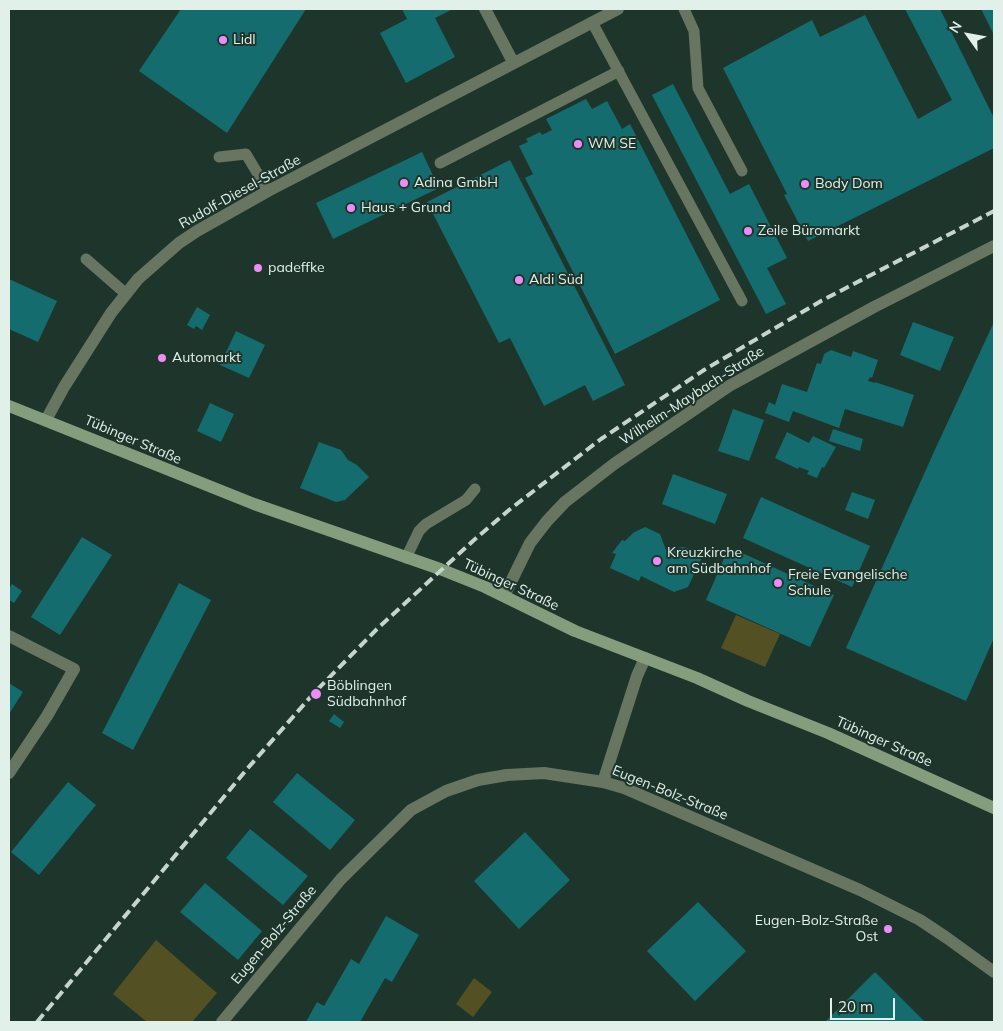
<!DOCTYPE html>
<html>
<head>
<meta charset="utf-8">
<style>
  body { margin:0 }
  #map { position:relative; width:1003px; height:1031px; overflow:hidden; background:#1e352c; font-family:Mulish,sans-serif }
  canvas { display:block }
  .frame { position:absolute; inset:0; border:10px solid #e2f0ea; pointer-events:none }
  .north { position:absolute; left:943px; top:10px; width:50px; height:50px; -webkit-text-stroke:4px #1e352c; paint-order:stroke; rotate:302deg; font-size:14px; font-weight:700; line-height:20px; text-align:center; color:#e2f0ea }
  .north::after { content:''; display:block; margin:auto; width:18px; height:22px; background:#e2f0ea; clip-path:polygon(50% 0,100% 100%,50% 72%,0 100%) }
  .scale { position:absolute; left:830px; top:998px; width:65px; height:22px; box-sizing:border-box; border:2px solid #e2f0ea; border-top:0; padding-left:6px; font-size:15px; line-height:18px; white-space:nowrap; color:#e2f0ea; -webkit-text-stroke:4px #1e352c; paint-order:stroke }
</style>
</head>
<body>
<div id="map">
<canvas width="1003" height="1031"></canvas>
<div class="frame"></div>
<div class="north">N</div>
<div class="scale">20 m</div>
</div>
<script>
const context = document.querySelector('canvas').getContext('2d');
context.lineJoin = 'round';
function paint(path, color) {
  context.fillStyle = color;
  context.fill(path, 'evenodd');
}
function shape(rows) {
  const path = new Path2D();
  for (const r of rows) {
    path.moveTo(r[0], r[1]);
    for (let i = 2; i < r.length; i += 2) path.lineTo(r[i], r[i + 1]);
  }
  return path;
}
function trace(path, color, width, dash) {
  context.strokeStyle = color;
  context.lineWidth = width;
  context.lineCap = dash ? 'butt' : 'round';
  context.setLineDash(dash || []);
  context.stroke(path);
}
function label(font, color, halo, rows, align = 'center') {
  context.font = font + ' Mulish,sans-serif';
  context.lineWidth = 4;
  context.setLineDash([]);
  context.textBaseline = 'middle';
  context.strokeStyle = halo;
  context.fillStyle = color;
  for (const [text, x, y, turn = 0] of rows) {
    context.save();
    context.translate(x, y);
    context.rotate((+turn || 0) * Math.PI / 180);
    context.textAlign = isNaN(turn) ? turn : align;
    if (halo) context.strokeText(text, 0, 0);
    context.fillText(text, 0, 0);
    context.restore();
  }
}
paint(shape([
  [736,615,780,634,765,667,721,648],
  [156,940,217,993,192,1022,147,1022,113,994],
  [474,978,492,992,473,1017,456,1004]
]), '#535124');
paint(shape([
  [181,9,306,9,227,133,139,71],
  [402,9,453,9,435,18,455,57,406,83,380,33,407,19],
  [905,9,940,9,994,118,994,148,808,241,784,195,787,194,723,68,812,20,820,37,865,15,918,119,952,100],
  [981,9,994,9,994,35],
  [673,84,730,194,749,184,787,258,767,268,786,304,766,314,652,95],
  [586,99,592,109,607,101,622,129,630,124,720,300,615,354,525,178,533,174,519,146,528,142,526,139,540,132,542,135,552,130,546,119],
  [422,152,439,188,333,239,316,203],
  [510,160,625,385,593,401,585,385,544,406,510,338,499,343,427,202],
  [9,279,57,301,38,342,9,329],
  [197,307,210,315,202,330,196,326,194,329,187,325],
  [913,322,954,337,940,371,900,355],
  [994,322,994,638,966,701,846,648,933,454],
  [236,331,265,345,249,378,220,365],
  [831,350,851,357,853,351,878,360,872,378,870,377,868,381,875,383,875,382,914,395,903,427,845,409,839,428,793,411,789,422,765,413,769,402,775,405,782,384,807,392,817,363,821,364,824,354],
  [210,403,234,414,221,442,197,431],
  [733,409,764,420,749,461,718,451],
  [833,429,863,439,860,451,829,441],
  [787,432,809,443,813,436,836,447,824,468,822,467,817,478,807,474,809,471,799,467,798,469,775,458],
  [319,442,341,450,348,460,357,465,369,477,345,500,336,502,300,488],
  [673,474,727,494,715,524,662,504],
  [852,492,875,500,868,519,845,510],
  [761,497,870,546,852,587,743,538],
  [645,527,660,534,666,550,683,547,704,553,688,587,674,592,641,576,639,581,610,568,616,554,612,553,622,540,625,541,633,533],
  [82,537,112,555,60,635,31,617],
  [729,547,834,595,810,647,706,600],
  [179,583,211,600,133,750,102,733],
  [12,584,22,591,14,603,9,600,9,589],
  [9,683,23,692,9,714],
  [334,714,344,722,340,728,329,721],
  [297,773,355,820,330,850,273,802],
  [68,782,96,805,39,875,11,852],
  [250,829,308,876,283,905,226,858],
  [525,832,570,880,519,929,474,881],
  [205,883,262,931,238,960,180,912],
  [698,902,746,951,695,1001,647,951],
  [386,916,419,935,392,982,385,978,360,1022,306,1022,317,1002,324,1006,351,959,359,964],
  [875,972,924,1021,923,1022,825,1022]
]), '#156c6f');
trace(shape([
  [684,9,694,31,698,88,742,171],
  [592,22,742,301],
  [219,157,246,154,268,191],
  [440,163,619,71],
  [86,259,125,293],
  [406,558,419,531,426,524,466,500,475,489]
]), '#677561', 11);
trace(shape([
  [485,9,513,62],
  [504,596,530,543,547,521,565,502,614,464,729,386,874,307,994,246],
  [9,636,74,669,47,716,9,773],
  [603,782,637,676,645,658],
  [222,1022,341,879,411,810,446,791,478,780,507,775,544,773,603,782,624,788,860,890,920,920,947,938,994,972]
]), '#677561', 12);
trace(shape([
  [46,420,64,387,111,313,138,279,179,243,197,231,268,191,618,9]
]), '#677561', 12);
trace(shape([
  [9,406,254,504,440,569,485,587,575,631,697,678,748,701,828,733,994,808]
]), '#859c7d', 12);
trace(shape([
  [37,1022,247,769,314,693,377,629,474,540,509,510,601,439,704,370,821,301,994,211]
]), '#c5d5ce', 4, [10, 5]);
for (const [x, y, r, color] of [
  [223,40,5,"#ec8cfa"],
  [578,144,5,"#ec8cfa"],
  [404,183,5,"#ec8cfa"],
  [805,184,5,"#ec8cfa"],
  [351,208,5,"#ec8cfa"],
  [748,231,5,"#ec8cfa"],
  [258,268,5,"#ec8cfa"],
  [519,280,5,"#ec8cfa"],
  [162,358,5,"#ec8cfa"],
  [657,561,5,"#ec8cfa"],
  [778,583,5,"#ec8cfa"],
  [316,694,6,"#ec8cfa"],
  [888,929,5,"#ec8cfa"]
]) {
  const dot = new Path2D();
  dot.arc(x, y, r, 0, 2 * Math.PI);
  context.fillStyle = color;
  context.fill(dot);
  trace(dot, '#1e352c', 2);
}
label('14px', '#e2f0ea', '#1e352c', [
  ["Lidl",233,40],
  ["WM SE",588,144],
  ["Adina GmbH",414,183],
  ["Body Dom",815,184],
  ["Haus + Grund",361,208],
  ["Zeile Büromarkt",758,231],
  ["padeffke",268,268],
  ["Aldi Süd",529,280],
  ["Automarkt",172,358],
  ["Kreuzkirche",667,553],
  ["am Südbahnhof",667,569],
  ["Freie Evangelische",788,575],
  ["Schule",788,591],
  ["Böblingen",327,686],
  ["Südbahnhof",327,702],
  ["Eugen-Bolz-Straße",878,921,"right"],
  ["Ost",878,937,"right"]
], 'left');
label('14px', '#e2f0ea', '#1e352c', [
  ["Rudolf-Diesel-Straße",240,192,-29],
  ["Wilhelm-Maybach-Straße",692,396,-33],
  ["Tübinger Straße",133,440,23],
  ["Tübinger Straße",511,585,25],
  ["Tübinger Straße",884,742,24],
  ["Eugen-Bolz-Straße",670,793,22],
  ["Eugen-Bolz-Straße",274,935,-50]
]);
</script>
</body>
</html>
